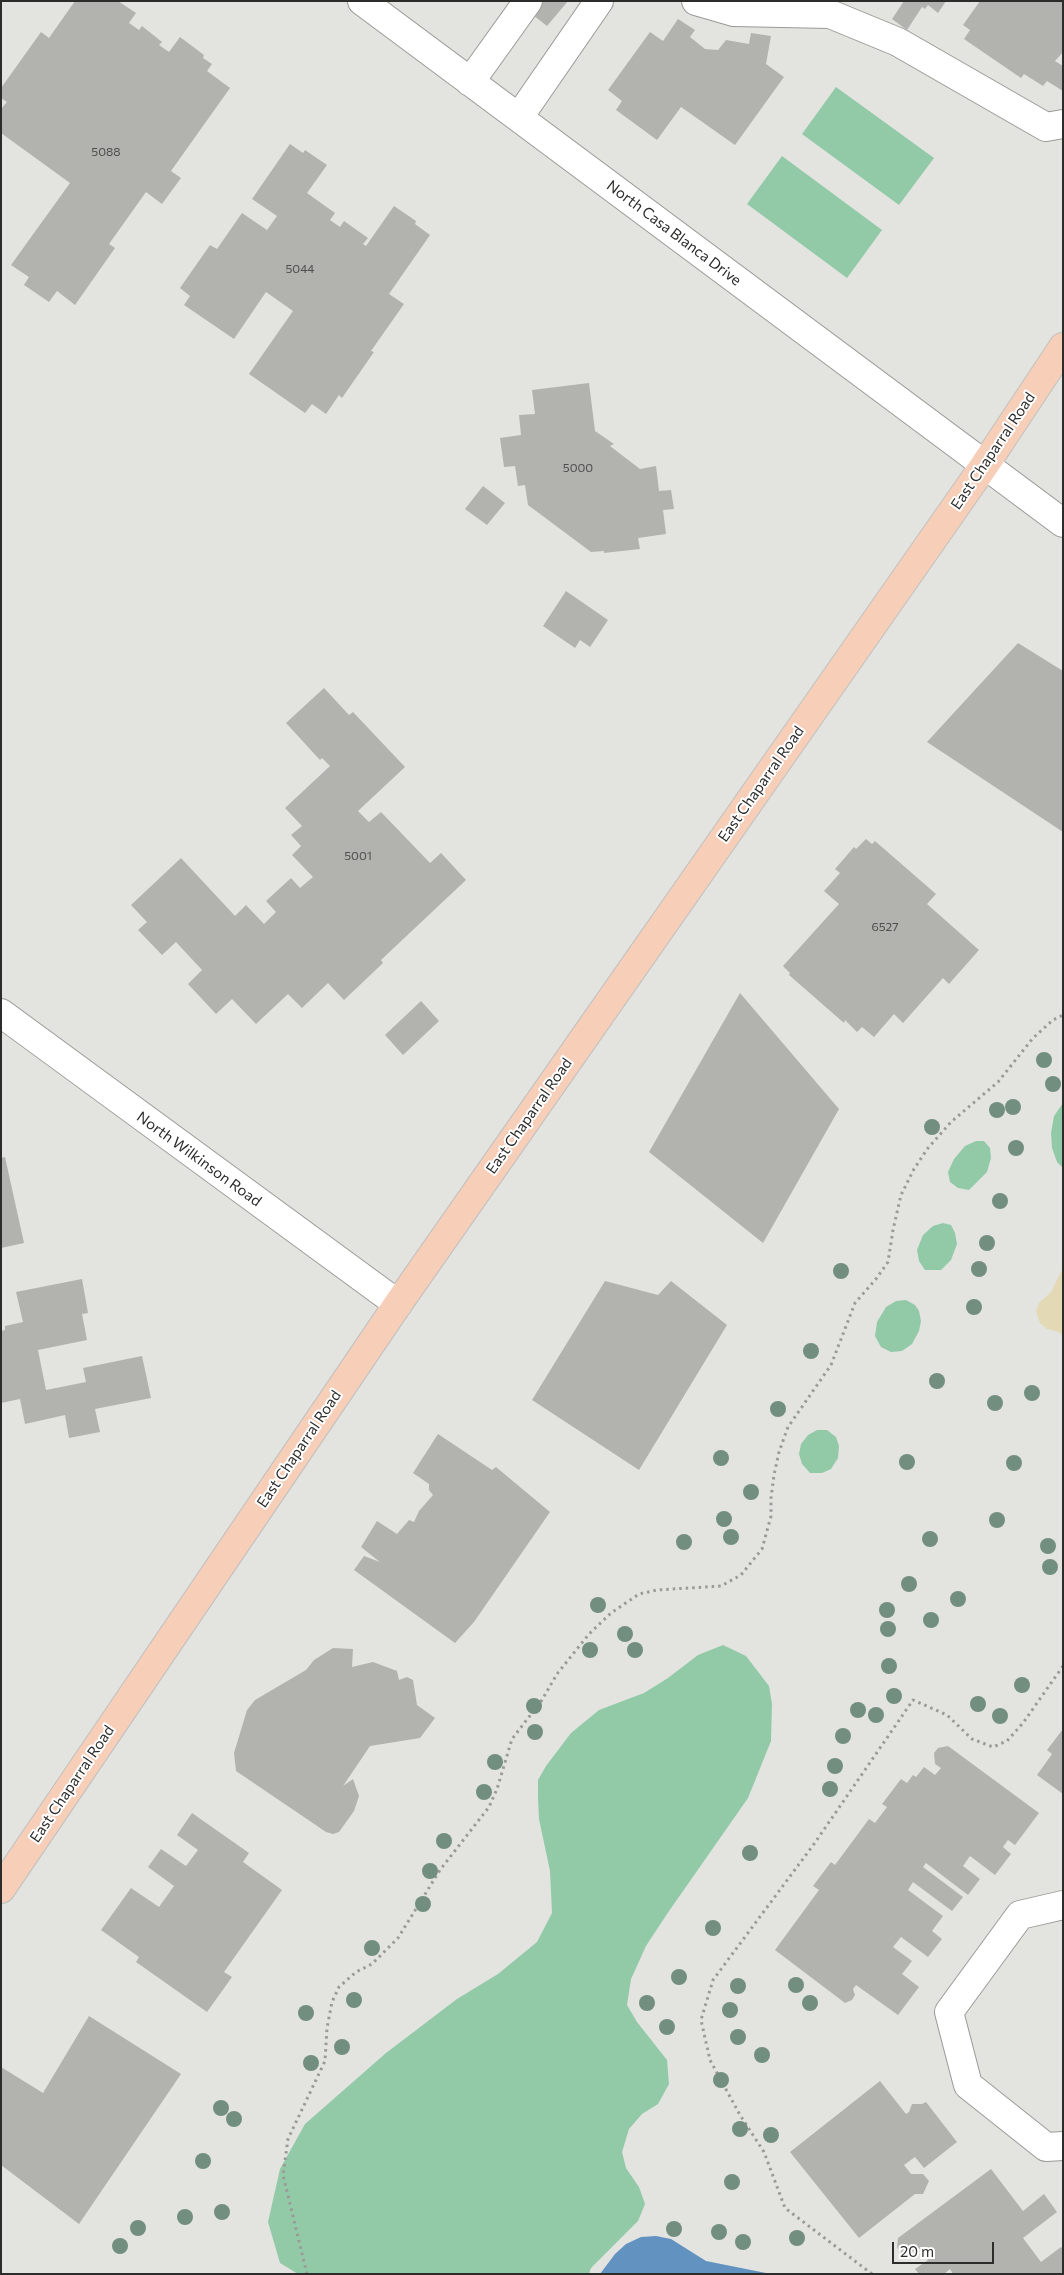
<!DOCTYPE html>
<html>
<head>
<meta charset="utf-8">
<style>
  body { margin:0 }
  #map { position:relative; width:1064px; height:2275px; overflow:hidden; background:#e3e3e0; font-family:Commissioner,sans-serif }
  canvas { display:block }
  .frame { position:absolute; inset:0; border:2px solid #2c2c2b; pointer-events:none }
  .scale { position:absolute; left:892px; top:2242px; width:102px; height:22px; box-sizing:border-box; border:2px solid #2c2c2b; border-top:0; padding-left:6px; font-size:15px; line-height:18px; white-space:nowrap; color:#2c2c2b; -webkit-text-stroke:4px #fff; paint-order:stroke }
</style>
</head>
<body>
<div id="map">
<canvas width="1064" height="2275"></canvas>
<div class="frame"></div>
<div class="scale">20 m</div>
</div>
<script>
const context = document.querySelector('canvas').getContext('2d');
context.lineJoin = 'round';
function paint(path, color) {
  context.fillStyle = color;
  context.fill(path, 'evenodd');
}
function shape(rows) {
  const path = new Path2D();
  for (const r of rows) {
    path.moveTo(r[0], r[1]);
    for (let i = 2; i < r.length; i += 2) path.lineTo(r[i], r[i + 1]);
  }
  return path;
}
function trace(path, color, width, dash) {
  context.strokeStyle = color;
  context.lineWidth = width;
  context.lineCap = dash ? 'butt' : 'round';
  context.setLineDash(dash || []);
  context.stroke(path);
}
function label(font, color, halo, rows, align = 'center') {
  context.font = font + ' Commissioner,sans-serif';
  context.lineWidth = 4;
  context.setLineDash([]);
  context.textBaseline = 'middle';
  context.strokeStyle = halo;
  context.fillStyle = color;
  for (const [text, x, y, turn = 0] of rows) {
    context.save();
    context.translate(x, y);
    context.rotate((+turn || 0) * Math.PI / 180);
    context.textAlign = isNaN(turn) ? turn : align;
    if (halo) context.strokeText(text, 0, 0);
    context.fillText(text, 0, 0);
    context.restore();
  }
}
paint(shape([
  [836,87,934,158,899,205,802,134],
  [782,156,882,230,847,278,747,204],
  [1063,1103,1063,1168,1057,1162,1052,1148,1051,1133,1054,1116],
  [976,1141,984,1141,990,1148,991,1158,987,1172,969,1190,958,1188,950,1182,948,1172,954,1159,965,1146],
  [943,1223,951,1225,955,1233,957,1244,951,1260,941,1270,925,1270,919,1261,917,1250,923,1235,933,1226],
  [906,1300,915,1305,919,1311,921,1321,919,1331,912,1344,902,1351,891,1352,881,1347,875,1336,877,1322,886,1307,896,1301],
  [817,1430,827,1430,836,1437,839,1446,838,1458,831,1469,822,1473,810,1473,802,1464,799,1454,801,1444,808,1435],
  [723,1645,746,1656,769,1686,772,1704,771,1741,748,1798,667,1914,646,1946,631,1979,627,2005,637,2022,667,2060,669,2084,658,2104,642,2114,629,2129,622,2152,626,2168,639,2187,645,2204,638,2221,591,2268,589,2274,298,2274,280,2263,268,2222,280,2169,305,2124,386,2053,457,1999,498,1974,537,1942,552,1913,550,1871,539,1819,538,1798,538,1780,546,1766,571,1733,599,1710,644,1693,668,1678,698,1655]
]), '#92caa8');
paint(shape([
  [1063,1268,1063,1337,1059,1332,1047,1329,1040,1323,1036,1311,1039,1303,1051,1292]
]), '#e3d9b4');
paint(shape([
  [656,2236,671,2239,706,2261,771,2274,600,2274,615,2254,626,2244,641,2237]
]), '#6292c0');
paint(shape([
  [75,1,118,1,136,13,129,23,139,30,142,26,162,42,159,45,169,52,180,37,204,55,203,58,212,64,207,71,230,88,171,171,181,178,162,204,146,192,109,244,115,248,75,305,57,291,49,302,24,285,29,277,11,265,70,183,1,133,1,109,7,102,1,98,1,88,41,32,49,38],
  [544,1,568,1,547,26,533,15],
  [904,1,946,1,938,13,928,5,925,9,922,7,907,30,892,19],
  [980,1,1063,1,1063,52,1055,61,1063,66,1063,91,1047,81,1043,86,1024,74,1021,78,964,39,970,30,963,25],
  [678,19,695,30,690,37,705,49,718,50,726,40,749,44,751,33,771,36,766,64,784,77,735,145,681,107,657,140,616,110,622,101,608,90,650,32,663,41],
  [290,144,303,153,305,150,327,165,307,193,335,213,330,220,340,227,344,221,368,238,363,244,366,246,394,206,416,221,415,224,430,235,389,294,404,304,371,351,374,352,342,398,339,395,326,414,312,404,305,413,249,374,293,311,266,292,234,339,184,305,190,296,180,288,210,245,217,249,242,213,267,230,277,216,252,199],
  [589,383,595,431,614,444,610,446,640,469,656,466,659,491,671,490,674,509,663,510,666,534,638,538,640,549,604,553,604,551,591,552,528,505,525,485,518,486,515,466,504,467,500,438,521,435,519,415,535,414,532,390],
  [483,486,505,503,487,525,465,509],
  [566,591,608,620,590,647,580,640,575,648,543,626],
  [1018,643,1063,671,1063,832,927,742],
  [324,688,349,715,353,712,405,767,358,811,369,822,381,812,430,863,441,853,466,880,381,960,383,963,344,1000,328,983,302,1008,288,994,256,1024,232,999,216,1014,188,984,202,970,176,942,162,955,138,930,147,922,131,905,181,858,235,916,246,905,264,924,276,912,266,901,291,878,300,888,313,877,292,855,301,846,291,835,302,826,285,808,330,766,322,758,320,760,286,723],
  [866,839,872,844,875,841,936,894,927,904,979,950,949,984,943,978,903,1023,894,1014,874,1037,862,1027,857,1032,845,1020,844,1023,789,975,790,973,783,966,839,904,824,891,840,873,835,869,854,847,856,849],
  [740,993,839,1109,763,1243,649,1152],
  [421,1001,439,1021,403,1055,385,1035],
  [5,1157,24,1243,1,1248,1,1158],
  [82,1279,88,1313,82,1314,87,1340,38,1350,46,1390,86,1382,83,1368,142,1356,151,1398,95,1409,100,1432,69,1438,65,1415,25,1424,20,1399,1,1403,1,1331,5,1330,5,1326,23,1322,16,1292],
  [605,1281,658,1295,671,1281,727,1325,639,1470,532,1400],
  [438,1434,492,1470,496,1467,550,1512,474,1622,455,1643,354,1570,364,1556,380,1562,361,1547,377,1521,397,1534,409,1520,414,1522,419,1511,433,1495,429,1490,429,1484,413,1473],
  [333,1648,353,1649,352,1667,373,1662,397,1671,399,1680,407,1677,413,1680,417,1705,435,1718,420,1738,370,1746,343,1786,353,1779,359,1796,354,1811,339,1832,333,1834,326,1832,236,1771,234,1753,247,1710,255,1700,306,1670,314,1660],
  [1063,1729,1063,1794,1037,1775,1052,1754,1047,1750],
  [948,1746,1039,1813,1015,1845,1008,1840,1003,1847,1011,1854,995,1875,970,1856,963,1866,980,1879,968,1895,926,1863,923,1867,963,1897,952,1911,913,1882,908,1890,943,1916,932,1931,942,1939,928,1957,901,1937,893,1947,912,1961,902,1974,919,1987,898,2015,856,1985,853,1989,855,1995,852,2000,845,2003,775,1950,819,1890,813,1886,831,1862,835,1865,869,1819,875,1823,887,1807,882,1804,901,1779,907,1783,913,1775,916,1777,924,1767,935,1775,941,1768,935,1764,934,1753,938,1748],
  [192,1813,249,1853,243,1862,282,1890,224,1972,232,1977,207,2012,136,1962,139,1957,101,1930,131,1888,159,1907,174,1886,148,1867,161,1849,186,1866,198,1850,177,1835],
  [89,2016,181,2074,79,2224,1,2165,1,2067,43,2093],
  [880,2081,906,2114,909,2112,912,2104,922,2104,926,2102,957,2142,924,2168,915,2157,904,2165,911,2174,923,2174,929,2181,923,2194,915,2194,859,2238,790,2152],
  [991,2169,1023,2211,1044,2194,1057,2212,1023,2238,1041,2262,1061,2247,1063,2249,1063,2274,953,2274,950,2269,944,2274,919,2274,915,2269,928,2260,919,2248,910,2254,902,2253,897,2247,898,2238]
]), '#b2b2af');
const minor = shape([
  [362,1,1063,523],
  [696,1,734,12,830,14,898,42,1046,127,1063,124],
  [470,82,528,1],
  [519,117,599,1],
  [1,1013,398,1304],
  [1063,1905,1020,1915,949,2012,968,2085,1046,2147,1063,2146]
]);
const major = shape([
  [1,1889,398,1304,984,466,1063,347]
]);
trace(minor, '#9b9a98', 30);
trace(major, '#c0c0bf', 30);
trace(shape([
  [307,2274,283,2175,288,2139,325,2061,327,2028,332,2002,339,1987,356,1972,372,1964,398,1938,440,1870,489,1807,497,1789,512,1739,542,1700,557,1674,589,1634,611,1613,639,1594,657,1590,721,1586,741,1575,762,1549,771,1516,771,1498,774,1475,779,1452,788,1427,831,1365,855,1303,876,1279,888,1262,893,1230,901,1195,914,1169,928,1148,951,1122,998,1082,1033,1038,1053,1020,1063,1015],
  [872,2274,785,2208,764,2152,740,2115,710,2060,701,2020,713,1980,814,1844,913,1700,947,1715,972,1739,993,1747,1007,1741,1023,1723,1063,1666]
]), '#9a9a97', 3, [2.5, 4]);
trace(minor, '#fff', 28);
trace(major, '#f7ceb8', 28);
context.fillStyle = '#728e7e';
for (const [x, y] of [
  [1044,1060],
  [1053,1084],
  [1013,1107],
  [997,1110],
  [932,1127],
  [1016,1148],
  [1000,1201],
  [987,1243],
  [979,1269],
  [841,1271],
  [974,1307],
  [811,1351],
  [937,1381],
  [1032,1393],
  [995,1403],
  [778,1409],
  [721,1458],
  [907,1462],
  [1014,1463],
  [751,1492],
  [724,1519],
  [997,1520],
  [731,1537],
  [930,1539],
  [684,1542],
  [1048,1546],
  [1050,1567],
  [909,1584],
  [958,1599],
  [598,1605],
  [887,1610],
  [931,1620],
  [888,1629],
  [625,1634],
  [590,1650],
  [635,1650],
  [889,1666],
  [1022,1685],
  [894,1696],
  [978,1704],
  [534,1706],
  [858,1710],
  [876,1715],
  [1000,1716],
  [535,1732],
  [843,1736],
  [495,1762],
  [835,1766],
  [830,1789],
  [484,1792],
  [444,1841],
  [750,1853],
  [430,1871],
  [423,1904],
  [713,1928],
  [372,1948],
  [679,1977],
  [796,1985],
  [738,1986],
  [354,2000],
  [647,2003],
  [810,2003],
  [730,2010],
  [306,2013],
  [667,2027],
  [738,2037],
  [342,2047],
  [762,2055],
  [311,2063],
  [721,2080],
  [221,2108],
  [234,2119],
  [740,2129],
  [771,2135],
  [203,2161],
  [732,2182],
  [222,2212],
  [185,2217],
  [138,2228],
  [674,2229],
  [719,2232],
  [797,2238],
  [743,2242],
  [120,2246]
]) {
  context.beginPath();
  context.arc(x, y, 8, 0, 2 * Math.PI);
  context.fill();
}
label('12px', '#4e4e4c', null, [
  ["5088",106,152],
  ["5044",300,269],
  ["5000",578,468],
  ["5001",358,856],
  ["6527",885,927]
]);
label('15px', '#2c2c2b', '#fff', [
  ["North Casa Blanca Drive",674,233,37],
  ["East Chaparral Road",993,451,-56],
  ["East Chaparral Road",761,784,-55],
  ["East Chaparral Road",529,1116,-55],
  ["North Wilkinson Road",199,1159,36],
  ["East Chaparral Road",299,1449,-56],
  ["East Chaparral Road",72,1784,-56]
]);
</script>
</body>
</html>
